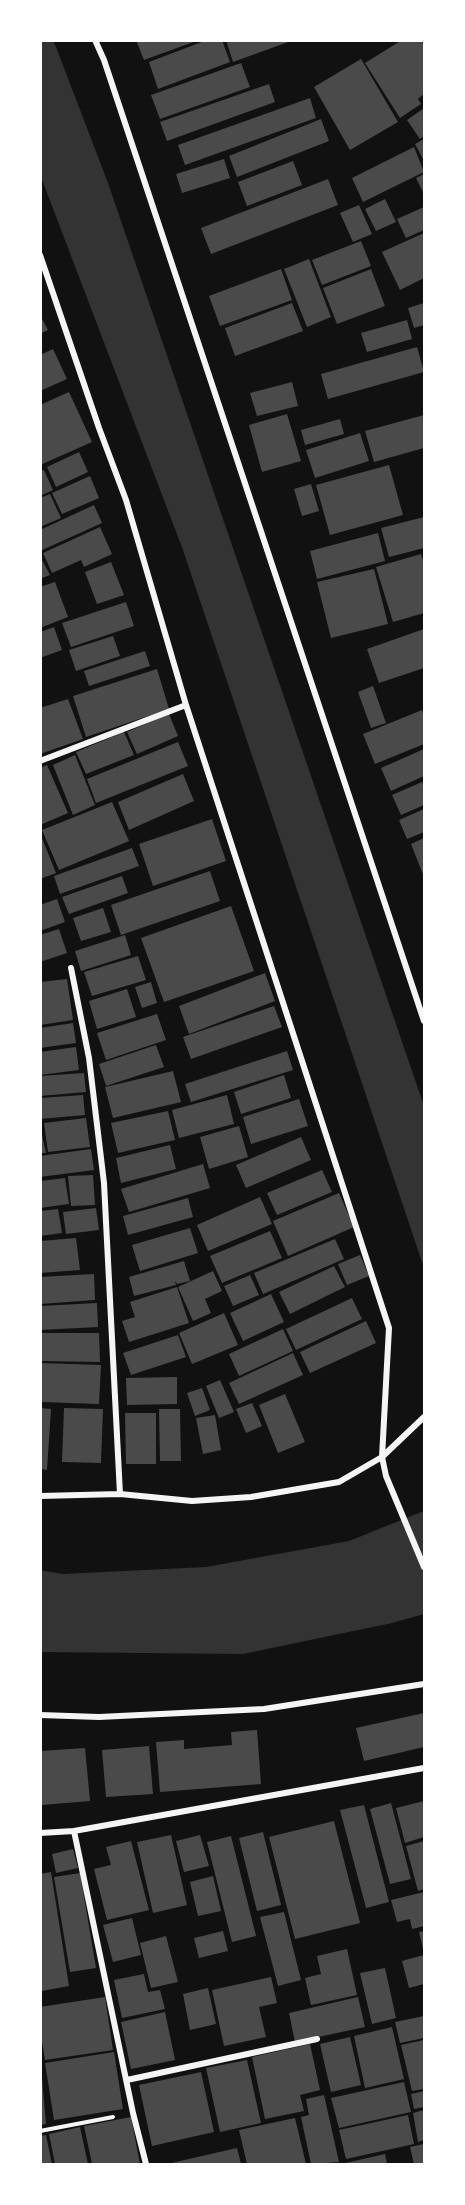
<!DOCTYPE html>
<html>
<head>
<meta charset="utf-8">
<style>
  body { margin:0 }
  #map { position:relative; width:465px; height:2205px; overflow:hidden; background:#111; font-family:"Public Sans",sans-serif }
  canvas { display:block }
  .frame { position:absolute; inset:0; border:42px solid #fff; pointer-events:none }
</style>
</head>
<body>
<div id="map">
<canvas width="465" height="2205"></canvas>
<div class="frame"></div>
</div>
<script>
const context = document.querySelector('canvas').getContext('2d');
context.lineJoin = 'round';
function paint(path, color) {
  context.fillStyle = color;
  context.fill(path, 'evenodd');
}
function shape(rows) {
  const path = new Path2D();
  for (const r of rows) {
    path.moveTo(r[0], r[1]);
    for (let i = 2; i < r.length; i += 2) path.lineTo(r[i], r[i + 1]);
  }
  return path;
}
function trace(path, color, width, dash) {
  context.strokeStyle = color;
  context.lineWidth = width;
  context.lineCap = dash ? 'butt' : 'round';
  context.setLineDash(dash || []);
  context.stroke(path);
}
paint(shape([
  [41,40,53,41,56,47,108,183,424,1106,424,1268,183,550,41,177],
  [424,1511,424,1614,392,1623,243,1654,41,1652,40,1570,63,1574,206,1567,349,1541]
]), '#333');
paint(shape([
  [136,40,196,40,196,41,144,60],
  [207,40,222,40,230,62,158,89,149,62],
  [226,40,291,40,291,41,233,62],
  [402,40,421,40,424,46,424,94,418,99,421,104,400,118,365,63],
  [361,59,398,122,350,150,314,87],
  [241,63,250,87,160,119,151,95],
  [269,84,275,102,167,141,160,122],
  [310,98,316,118,185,165,178,145],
  [424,108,424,136,420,139,407,120],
  [321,119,329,141,237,177,229,156],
  [424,139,424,161,415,144],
  [414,147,424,172,363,202,352,178],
  [224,159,230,178,182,193,176,174],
  [293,161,302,185,247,206,238,182],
  [424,174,424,194,416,178],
  [328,179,338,205,211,254,201,228],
  [385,199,396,222,376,231,365,209],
  [359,205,372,234,353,242,340,213],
  [424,207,424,230,406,238,397,219],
  [424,233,424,278,400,290,382,252],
  [361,241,371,266,322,285,312,260],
  [309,259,331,317,307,327,284,269],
  [281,269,292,300,220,326,209,296],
  [371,269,385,306,337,324,323,288],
  [292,303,303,331,235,356,225,328],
  [424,303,424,325,414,328,408,308],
  [40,315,48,330,40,334],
  [407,320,412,339,367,352,361,333],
  [417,347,424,372,328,399,321,374],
  [53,349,67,379,40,391,40,355],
  [292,382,298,406,257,416,250,393],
  [69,392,92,442,40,465,40,405],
  [287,414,301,461,262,472,249,425],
  [424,415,424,448,374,462,365,431],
  [340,419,344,434,305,445,301,430],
  [360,433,369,461,315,478,306,450],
  [79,452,88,472,56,487,47,467],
  [389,465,403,515,330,535,316,485],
  [44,470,53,490,40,496,40,471],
  [90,476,99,498,62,514,52,493],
  [311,484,319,511,302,516,294,489],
  [50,494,61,518,40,527,40,498],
  [94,505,102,523,40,551,40,530],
  [424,517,424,548,389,557,381,528],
  [100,527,112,554,84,567,81,560,52,573,43,553],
  [378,533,385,561,317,579,310,551],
  [421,554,424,564,424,613,393,622,376,567],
  [40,556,50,575,40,579],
  [111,562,124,595,97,604,85,572],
  [374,569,388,624,331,638,317,582],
  [55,582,68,617,40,628,40,587],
  [126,602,134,626,71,647,62,623],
  [54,627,62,650,40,658,40,632],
  [424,629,424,668,379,683,367,649],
  [113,636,120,656,76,671,69,650],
  [145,651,150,666,89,686,84,671],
  [157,669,169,709,86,737,73,696],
  [373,686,386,723,371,728,358,692],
  [68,699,83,739,40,754,40,708],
  [422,710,424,716,424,744,375,764,363,734],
  [169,714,178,736,137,754,127,732],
  [124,732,134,755,86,774,76,752],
  [178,742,188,766,96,803,87,779],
  [424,749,424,776,391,791,381,768],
  [75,755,95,805,73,815,53,765],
  [47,765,68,813,40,825,40,768],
  [183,774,194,801,129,830,118,802],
  [422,782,424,787,424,805,401,815,392,795],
  [112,802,129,841,59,870,42,830],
  [424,809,424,832,407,839,399,820],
  [212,819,226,861,153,886,139,844],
  [40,833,56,873,40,879],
  [424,838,424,877,411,844],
  [132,848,139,866,60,894,54,876],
  [210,871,220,901,121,935,111,905],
  [122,876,128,893,69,914,62,897],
  [57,899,65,922,40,931,40,905],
  [231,906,254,971,164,1002,141,938],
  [103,908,111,932,81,941,73,918],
  [59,929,67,953,40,962,40,935],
  [125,935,131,955,81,971,75,951],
  [138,956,146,980,92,996,84,972],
  [265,973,275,1001,189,1034,179,1006],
  [67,979,73,1020,40,1025,40,982],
  [151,982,157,1003,142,1008,135,987],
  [127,989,136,1017,97,1029,89,1001],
  [274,1006,282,1027,191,1059,183,1037],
  [157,1014,166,1040,106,1060,97,1033],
  [73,1023,76,1043,40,1048,40,1028],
  [156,1045,164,1067,106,1086,99,1064],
  [76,1047,79,1070,40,1075,40,1052],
  [287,1051,293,1070,191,1102,185,1084],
  [173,1071,181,1102,113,1118,105,1087],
  [84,1073,86,1092,40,1096,40,1076],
  [284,1075,291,1098,241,1114,234,1092],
  [83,1095,85,1115,40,1119,40,1098],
  [227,1095,234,1124,179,1138,172,1110],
  [299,1099,308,1126,251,1144,243,1117],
  [168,1111,175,1140,118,1153,111,1123],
  [86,1118,90,1147,48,1152,44,1123],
  [40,1126,46,1153,40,1153],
  [239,1126,248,1157,209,1169,200,1137],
  [301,1137,311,1160,246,1188,236,1165],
  [170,1145,176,1169,121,1183,116,1158],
  [91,1149,94,1170,40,1177,40,1156],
  [203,1164,210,1188,129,1212,121,1189],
  [322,1170,332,1192,277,1215,267,1193],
  [93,1175,95,1205,71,1206,68,1176],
  [65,1178,69,1204,40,1208,40,1181],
  [339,1193,354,1227,288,1256,273,1221],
  [260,1197,272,1224,208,1251,197,1225],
  [188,1198,193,1217,128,1235,123,1216],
  [96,1208,99,1230,66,1234,63,1212],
  [58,1209,62,1233,40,1236,40,1211],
  [190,1228,198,1253,140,1271,132,1245],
  [270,1231,282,1258,222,1283,210,1256],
  [76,1238,80,1270,40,1273,40,1241],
  [335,1239,344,1259,263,1294,254,1273],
  [360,1255,369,1276,347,1285,338,1264],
  [184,1261,190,1281,177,1284,175,1281,176,1285,134,1296,129,1277],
  [334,1266,345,1287,290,1314,279,1292],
  [213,1271,222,1291,205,1299,211,1313,193,1321,178,1287],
  [94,1274,95,1300,40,1304,40,1277],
  [250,1275,259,1295,233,1306,224,1286],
  [177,1287,189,1323,129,1342,122,1321,135,1317,130,1302],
  [271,1294,284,1322,243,1341,230,1313],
  [352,1298,362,1319,296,1350,286,1329],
  [97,1303,98,1327,40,1330,40,1306],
  [224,1313,238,1345,192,1364,179,1333],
  [366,1321,376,1343,310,1373,300,1352],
  [283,1329,293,1351,239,1376,229,1354],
  [40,1333,99,1333,100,1362,40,1361],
  [178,1335,186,1357,131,1375,123,1353],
  [293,1353,303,1375,239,1404,229,1383],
  [40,1363,101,1365,99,1404,40,1402],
  [177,1377,177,1404,127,1405,126,1378],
  [220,1380,234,1412,219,1418,206,1386],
  [202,1388,210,1410,195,1416,187,1393],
  [285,1394,305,1442,278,1453,259,1405],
  [252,1403,262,1426,246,1433,236,1409],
  [40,1408,51,1409,47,1470,40,1469],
  [64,1408,103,1409,101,1463,62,1462],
  [159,1409,180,1409,181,1461,160,1461],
  [125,1413,156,1413,156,1464,126,1464],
  [215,1415,221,1450,203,1454,196,1418],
  [424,1713,424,1747,364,1761,356,1728],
  [257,1730,261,1784,160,1792,156,1742,184,1740,184,1749,232,1745,231,1732],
  [149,1746,153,1794,106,1797,102,1750],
  [85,1748,90,1801,42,1805,40,1751],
  [424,1801,424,1837,405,1843,396,1808],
  [391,1803,411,1879,390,1884,370,1809],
  [364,1805,389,1902,366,1908,340,1810],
  [334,1821,360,1923,295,1939,269,1837],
  [263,1832,281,1905,257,1911,239,1838],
  [171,1835,187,1905,153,1913,137,1842],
  [200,1835,209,1866,184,1872,176,1841],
  [231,1836,256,1936,232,1942,207,1842],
  [131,1841,149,1910,107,1920,94,1869,111,1865,106,1847],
  [424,1841,424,1889,418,1891,406,1846],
  [73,1849,78,1868,56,1873,52,1854],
  [51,1872,69,1986,42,1991,40,1874],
  [80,1873,96,1968,70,1972,54,1877],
  [213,1876,221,1911,198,1916,190,1882],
  [424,1892,424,1926,412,1929,410,1919,397,1922,391,1900],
  [284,1912,301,1980,278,1986,260,1917],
  [132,1918,141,1955,113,1962,103,1925],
  [223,1931,228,1951,199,1958,194,1938],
  [424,1931,424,1953,419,1932],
  [166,1936,178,1982,151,1988,140,1943],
  [347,1949,357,1995,311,2005,305,1978,321,1974,317,1956],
  [424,1955,424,1984,409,1988,402,1961],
  [385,1968,396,2018,372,2024,360,1973],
  [144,1974,148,1992,160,1990,165,2009,122,2018,114,1980],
  [271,1977,277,2003,259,2007,266,2037,224,2046,212,1990],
  [208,1988,216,2024,190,2030,183,1994],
  [105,1997,113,2050,45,2060,40,2029,40,2007],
  [358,1997,365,2027,295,2042,289,2013],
  [165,2012,175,2060,131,2069,121,2022],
  [424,2016,424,2038,400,2043,395,2022],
  [392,2027,404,2079,365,2088,354,2036],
  [350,2037,361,2085,331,2092,320,2044],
  [424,2040,424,2089,412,2091,401,2045],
  [310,2044,320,2090,300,2095,304,2111,265,2119,252,2057],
  [114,2052,123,2109,54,2120,45,2063],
  [247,2060,261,2123,220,2132,206,2068],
  [201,2072,214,2132,152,2146,139,2085],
  [40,2078,42,2078,46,2124,40,2125],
  [404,2082,411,2112,339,2128,331,2098],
  [424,2091,424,2107,414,2109,411,2094],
  [324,2095,339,2162,311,2164,301,2117,309,2115,306,2099],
  [424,2110,424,2140,418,2142,413,2113],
  [408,2115,414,2144,346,2159,339,2130],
  [131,2117,140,2164,92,2164,84,2126],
  [295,2118,306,2164,247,2164,239,2130],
  [80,2127,88,2164,55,2164,49,2134],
  [46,2135,52,2164,40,2164,40,2136],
  [424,2144,424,2164,414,2164,410,2147],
  [237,2148,241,2164,167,2164],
  [385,2154,387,2164,341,2164]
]), '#4a4a4a');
trace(shape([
  [40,2131,113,2117]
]), '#f5f5f5', 4);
trace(shape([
  [95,40,104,60,424,1021],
  [40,255,99,428,126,500,186,705,389,1328,382,1457,386,1476,424,1567],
  [40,761,186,705],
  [71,968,89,1058,104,1183,120,1494],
  [40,1496,120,1494,192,1501,251,1497,339,1482,382,1457,424,1417],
  [40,1715,99,1717,264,1709,424,1684],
  [74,1831,133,2113,146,2164],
  [40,1833,74,1831,424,1768],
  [127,2080,317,2039]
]), '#f5f5f5', 6);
</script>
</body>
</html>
